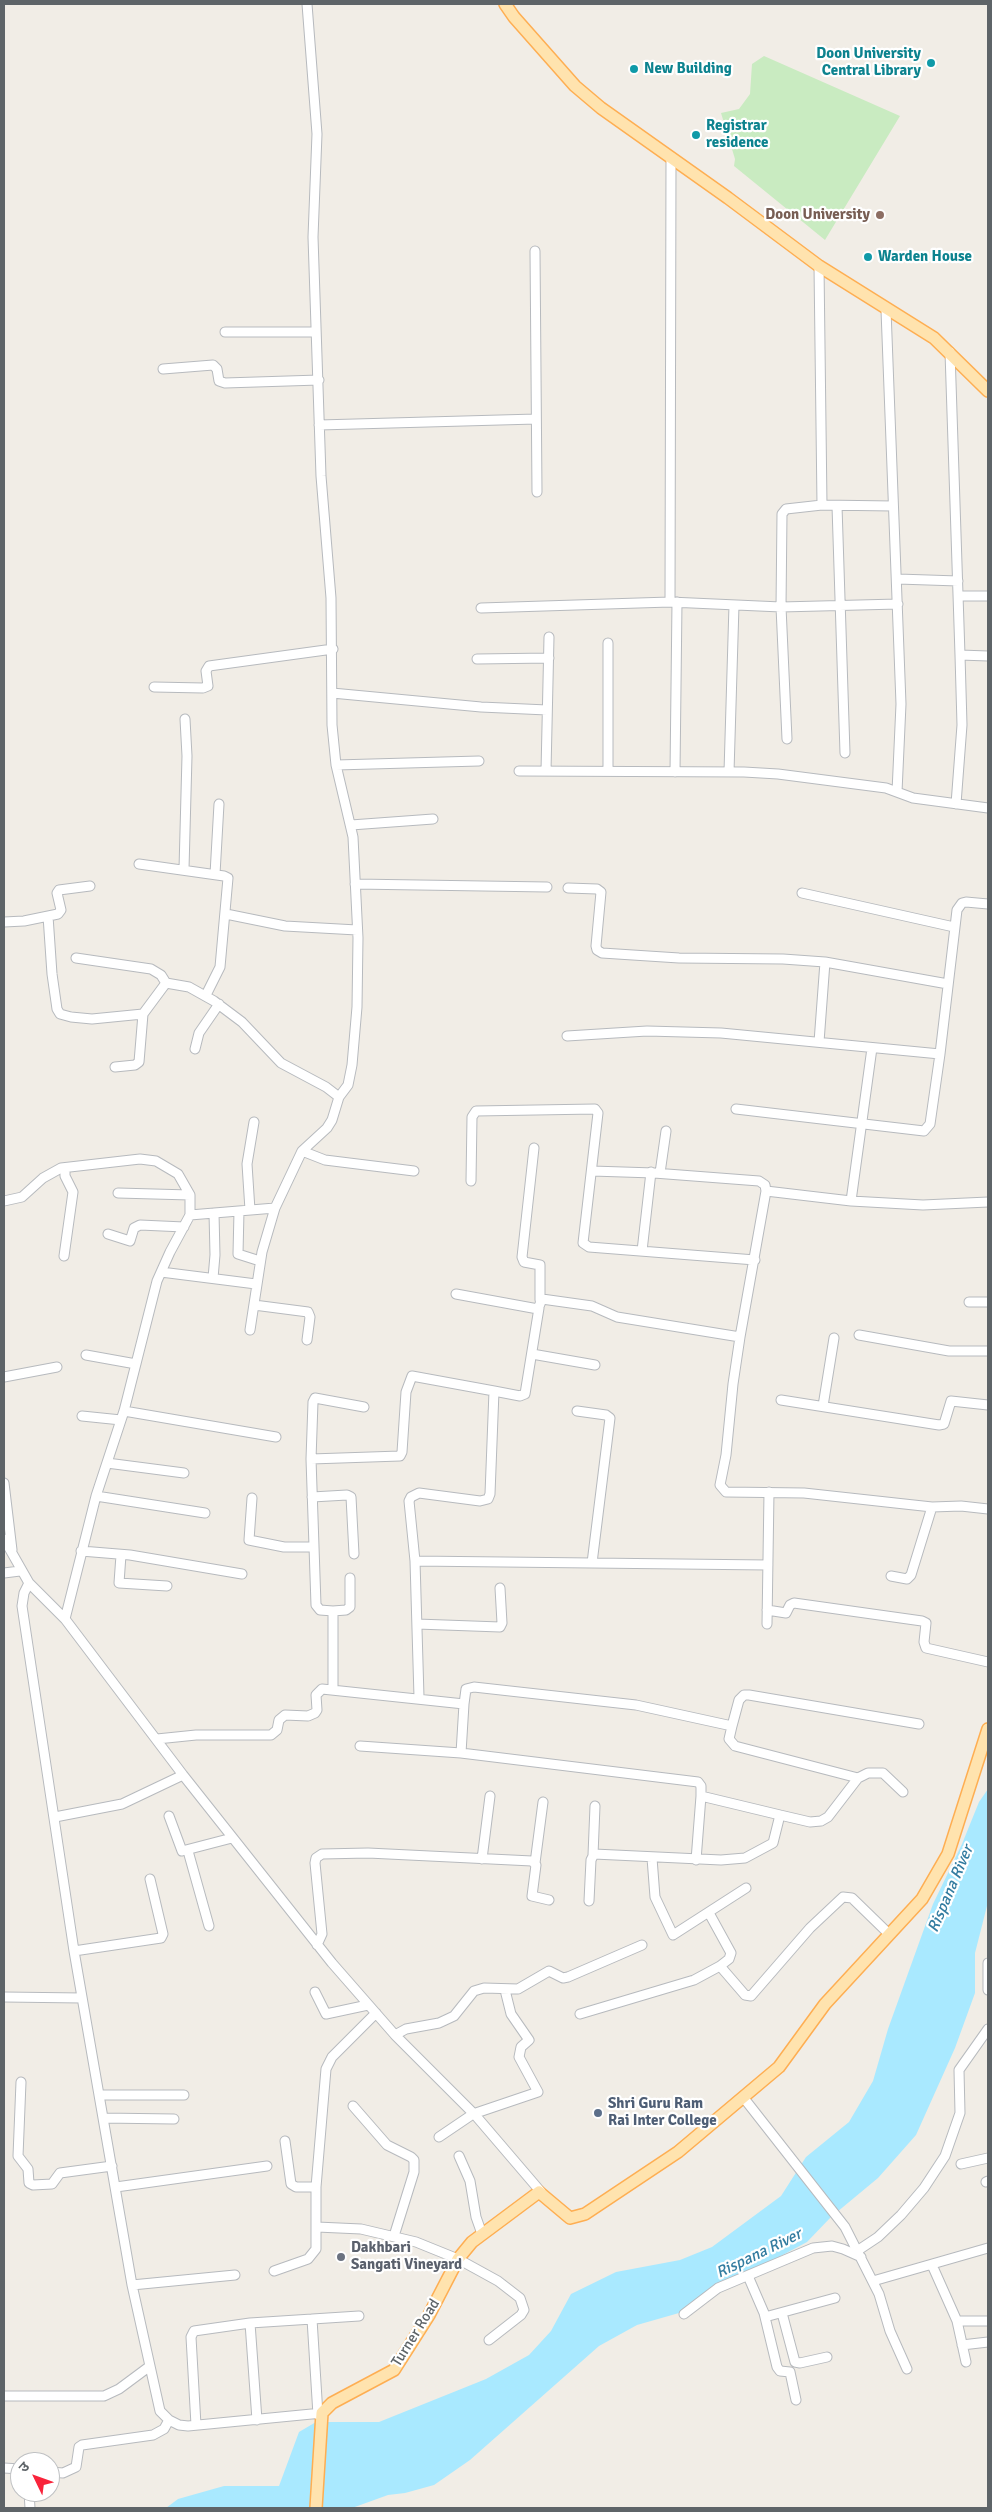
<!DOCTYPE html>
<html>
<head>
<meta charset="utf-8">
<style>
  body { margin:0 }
  #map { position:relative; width:992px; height:2512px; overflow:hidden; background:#f1ede6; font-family:Signika,"Noto Sans Devanagari",sans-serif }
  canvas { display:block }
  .frame { position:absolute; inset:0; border:5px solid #5e6468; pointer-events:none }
  .north { position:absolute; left:10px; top:2452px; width:50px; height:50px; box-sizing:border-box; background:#fff; border:1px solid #bfc1c3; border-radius:50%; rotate:312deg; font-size:14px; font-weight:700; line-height:20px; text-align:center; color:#5e6468 }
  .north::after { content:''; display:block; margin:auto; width:18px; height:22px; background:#f9243b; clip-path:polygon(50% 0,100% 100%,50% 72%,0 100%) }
</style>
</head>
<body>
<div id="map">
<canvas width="992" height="2512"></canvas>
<div class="frame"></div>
<div class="north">उ</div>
</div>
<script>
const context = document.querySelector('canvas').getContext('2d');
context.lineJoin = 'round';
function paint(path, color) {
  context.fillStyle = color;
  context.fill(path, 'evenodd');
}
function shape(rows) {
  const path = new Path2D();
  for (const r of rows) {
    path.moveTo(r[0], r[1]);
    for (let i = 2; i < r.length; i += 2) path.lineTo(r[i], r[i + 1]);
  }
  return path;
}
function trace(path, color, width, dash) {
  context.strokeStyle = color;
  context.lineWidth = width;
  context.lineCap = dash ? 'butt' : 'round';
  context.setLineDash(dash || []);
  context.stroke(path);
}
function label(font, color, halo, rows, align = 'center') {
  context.font = font + ' Signika,sans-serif';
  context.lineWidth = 4.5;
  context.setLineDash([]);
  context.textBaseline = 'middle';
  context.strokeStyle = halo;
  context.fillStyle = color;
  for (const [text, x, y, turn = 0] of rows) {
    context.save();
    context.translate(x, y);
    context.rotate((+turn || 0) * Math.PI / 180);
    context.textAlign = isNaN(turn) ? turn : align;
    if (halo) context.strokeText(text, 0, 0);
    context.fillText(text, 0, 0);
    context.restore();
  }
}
paint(shape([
  [764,56,900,116,825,240,734,166,735,159,721,113,739,109,750,94,752,64]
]), '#c9ebc1');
paint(shape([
  [988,1789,988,1902,975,1953,975,1993,955,2048,916,2135,878,2178,831,2217,807,2242,747,2274,722,2281,686,2311,637,2325,599,2346,470,2460,434,2485,405,2493,388,2495,352,2508,166,2508,178,2499,224,2486,279,2486,299,2432,316,2422,379,2422,486,2379,529,2355,551,2331,571,2294,616,2272,680,2260,712,2247,781,2196,806,2157,849,2122,873,2081,888,2029,933,1904,962,1844,979,1802]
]), '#a9e9ff');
const minor = shape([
  [307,4,317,134,313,237,321,476,331,598,332,725,336,765,353,837,358,938,357,1007,352,1065,348,1085,339,1097],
  [535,251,537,492],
  [886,310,901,704,897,792],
  [225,332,316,332],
  [950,352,960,655],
  [163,369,213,365,217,369,219,381,225,383,319,380],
  [319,425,536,419],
  [822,505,893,506],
  [837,506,845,753],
  [898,579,958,581],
  [958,596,988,596],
  [670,602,671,157],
  [481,608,670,602,781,607,898,604],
  [477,659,549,658],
  [154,687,203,688,208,686,206,671,209,666,333,649],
  [332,693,481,707,547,710],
  [787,739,781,607,782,514,786,509,822,505,819,266],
  [336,765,479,761],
  [519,771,744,772,778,774,886,788,913,798,988,808],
  [546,771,549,637],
  [608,771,608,643],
  [675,772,677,602],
  [729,772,734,605],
  [956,804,962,725,960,655,988,656],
  [351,825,433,819],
  [139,864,224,876,228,878,220,967,206,995],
  [184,869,187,756,185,719],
  [215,874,219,804],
  [355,884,547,887],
  [568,888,597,889,601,892,596,946,597,950,602,953,679,958,783,959,825,962,948,984],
  [802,893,954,927],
  [226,914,285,926,357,930],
  [48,916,52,974,57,1009,60,1014,71,1017,92,1019,143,1014,166,983,189,987,214,1001,242,1022,281,1063,326,1087,339,1097,332,1120,327,1128,302,1151,275,1208,190,1215,170,1252,157,1281,124,1411,96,1496,65,1619],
  [4,922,24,921,58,914,61,910,57,893,59,890,90,886],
  [76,958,151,969,161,975,166,983],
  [567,1036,647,1031,721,1033,940,1054,957,910,962,903,966,902,988,904],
  [819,1042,825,962],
  [195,1049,199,1033,219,1004],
  [115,1067,135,1065,139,1062,143,1014],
  [736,1109,924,1131,930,1124,940,1054],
  [534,1148,522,1257,524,1262,540,1265,540,1300],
  [302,1151,325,1160,414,1171],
  [592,1171,654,1173,759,1181,765,1185,766,1191],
  [660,1173,666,1131],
  [471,1181,472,1117,476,1111,595,1109,598,1113,583,1243,589,1247,755,1260],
  [118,1193,190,1195],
  [4,1201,22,1197,43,1178,61,1168,140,1159,156,1161,178,1174,190,1195,190,1215],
  [851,1201,872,1048],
  [988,1202,923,1205,851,1201,766,1191,740,1337,733,1384,726,1455,720,1485,726,1492,804,1493,932,1507,961,1506,988,1509],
  [250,1210,247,1164,254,1122],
  [239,1211,238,1254,260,1261],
  [108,1234,130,1241,134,1228,140,1225,184,1227],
  [642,1251,651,1172],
  [64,1256,73,1192,65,1176,65,1168],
  [161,1272,256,1284],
  [213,1278,215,1255,214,1213],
  [456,1294,538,1309,542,1299,592,1306,617,1317,740,1337],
  [969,1302,988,1302],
  [254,1305,308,1312,310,1317,307,1340],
  [250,1330,262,1252,275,1208],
  [859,1335,949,1351,988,1351],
  [532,1354,595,1365],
  [86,1355,136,1364],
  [4,1377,57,1367],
  [494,1391,520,1396,525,1394,539,1308],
  [781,1400,939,1425,944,1424,951,1401,988,1405],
  [823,1406,834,1338],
  [124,1411,276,1437],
  [577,1411,606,1415,610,1418,592,1563],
  [82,1416,121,1420],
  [311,1459,400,1456,402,1452,406,1392,412,1376,494,1391,490,1494,488,1499,480,1501,419,1493,411,1497,409,1501,415,1561,419,1697],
  [107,1463,184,1473],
  [4,1483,12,1550],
  [96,1496,205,1513],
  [312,1497,347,1495,351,1497,354,1554],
  [252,1498,249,1540,284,1547,314,1547],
  [4,1539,29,1583,65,1619,183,1775,332,1963,395,2035,476,2116,541,2192],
  [81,1551,130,1555,242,1574],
  [121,1555,119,1583,167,1586],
  [415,1561,768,1565],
  [4,1573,20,1571],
  [891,1576,907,1579,911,1575,932,1507],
  [29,1583,24,1593,22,1606,74,1951,132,2285,160,2411,169,2420,179,2425,188,2426,322,2413],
  [767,1610,786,1613,790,1605,794,1603,922,1621,926,1623,924,1642,926,1648,988,1662],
  [333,1611,346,1610,350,1607,350,1578],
  [417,1624,500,1627,502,1623,500,1588],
  [767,1624,769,1492],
  [333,1689,333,1611,320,1610,316,1605,311,1459,313,1402,315,1398,364,1407],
  [464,1704,461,1753,698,1782,701,1786,701,1796,780,1815,773,1843,745,1858,721,1860,594,1854,591,1860,589,1901],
  [732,1726,729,1739,735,1746,858,1778,868,1773,883,1773,903,1792],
  [157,1739,196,1735,271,1735,277,1730,279,1720,285,1715,308,1716,315,1713,317,1710,316,1695,322,1689,464,1704,466,1689,474,1687,636,1705,732,1726,739,1700,744,1695,749,1695,919,1724],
  [360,1746,461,1753],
  [780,1815,810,1822,821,1821,828,1817,858,1778],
  [169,1816,182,1851,232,1838],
  [55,1817,122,1804,183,1775],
  [188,1851,209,1926],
  [593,1855,595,1806],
  [652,1858,655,1897,673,1935,746,1888],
  [482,1859,490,1796],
  [696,1860,701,1796],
  [535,1863,543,1802],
  [709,1913,731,1953,729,1959,720,1966],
  [317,1945,322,1934,315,1863,316,1858,322,1854,368,1853,532,1861,536,1865,532,1896,549,1900],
  [74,1951,161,1938,163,1934,150,1879],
  [988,1963,988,1990],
  [315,1992,326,2014,368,2005],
  [4,1997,82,1998],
  [580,2014,694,1980,720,1966,745,1995,751,1996,810,1928,843,1897,852,1898,888,1933],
  [395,2035,406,2029,439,2023,454,2016,474,1991,484,1988,518,1989,549,1971,563,1978,568,1977,642,1945],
  [21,2082,18,2156,28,2169,29,2183,33,2185,52,2184,60,2173,112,2166],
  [99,2095,184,2095],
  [743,2097,845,2227,879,2294,890,2331,907,2369],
  [353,2106,387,2145,411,2157,414,2160,414,2172,394,2236],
  [103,2118,174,2119],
  [439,2137,473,2114,538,2092,519,2057,521,2047,529,2040,511,2014,505,1990],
  [285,2141,291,2184,296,2187,316,2187],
  [459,2156,470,2181,476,2217,482,2234],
  [961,2164,988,2158],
  [986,2182,988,2181],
  [116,2187,267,2166],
  [317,2227,361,2229,416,2242,458,2259,498,2281,520,2298,524,2310,521,2315,489,2340],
  [857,2251,878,2237,901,2215,924,2188,945,2156,960,2113,959,2070,988,2029],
  [932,2265,957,2321,966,2362],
  [274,2271,308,2259,316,2249,316,2187,326,2069,332,2057,376,2013],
  [748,2276,764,2313,777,2367,780,2371,790,2372,796,2400],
  [873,2281,988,2248],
  [132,2285,235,2275],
  [782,2313,795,2362,800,2363,827,2357],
  [684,2314,718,2288,813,2248,832,2246,843,2249,861,2257],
  [765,2317,835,2298],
  [312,2319,318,2415],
  [957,2321,988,2321],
  [250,2323,257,2420],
  [962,2345,988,2342],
  [4,2396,104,2396,119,2389,150,2366],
  [196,2425,191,2337,194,2331,250,2323,359,2316],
  [4,2468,20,2469],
  [50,2472,63,2473,76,2467,79,2447,82,2445,153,2435,164,2429,169,2420],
  [29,2492,30,2508]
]);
const major = shape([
  [505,4,514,17,575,86,601,108,728,198,819,266,934,338,988,391],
  [316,2508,322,2413,332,2403,394,2370,429,2315,458,2259,472,2242,539,2192,570,2218,585,2214,678,2152,779,2067,825,2004,922,1899,948,1854,988,1729]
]);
trace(minor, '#b7babe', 11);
trace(major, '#feae52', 14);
trace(minor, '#fff', 9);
trace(major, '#ffe3ae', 11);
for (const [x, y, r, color] of [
  [931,63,5,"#0f9aa8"],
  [634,69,5,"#0f9aa8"],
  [696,135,5,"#0f9aa8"],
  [880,215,5,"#8d6e63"],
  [868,257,5,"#0f9aa8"],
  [598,2113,5,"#5c6f8a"],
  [341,2257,5,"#6b7280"]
]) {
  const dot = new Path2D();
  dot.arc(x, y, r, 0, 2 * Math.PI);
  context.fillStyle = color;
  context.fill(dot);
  trace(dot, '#fff', 2);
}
label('bold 15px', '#0d838f', '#fff', [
  ["Doon University",921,54,"right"],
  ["Central Library",921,71,"right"],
  ["New Building",644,69],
  ["Registrar",706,126],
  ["residence",706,143],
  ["Warden House",878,257]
], 'left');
label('bold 15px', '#785e54', '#fff', [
  ["Doon University",870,215]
], 'right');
label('bold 15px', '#4e5e75', '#fff', [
  ["Shri Guru Ram",608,2104],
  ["Rai Inter College",608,2121]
], 'left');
label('bold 15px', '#5b616d', '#fff', [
  ["Dakhbari",351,2248],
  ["Sangati Vineyard",351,2265]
], 'left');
label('15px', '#5e6468', '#fff', [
  ["Turner Road",416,2333,-58]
]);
label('italic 16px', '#337ca0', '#fff', [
  ["Rispana River",951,1889,-67],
  ["Rispana River",759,2254,-26]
]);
</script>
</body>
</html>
